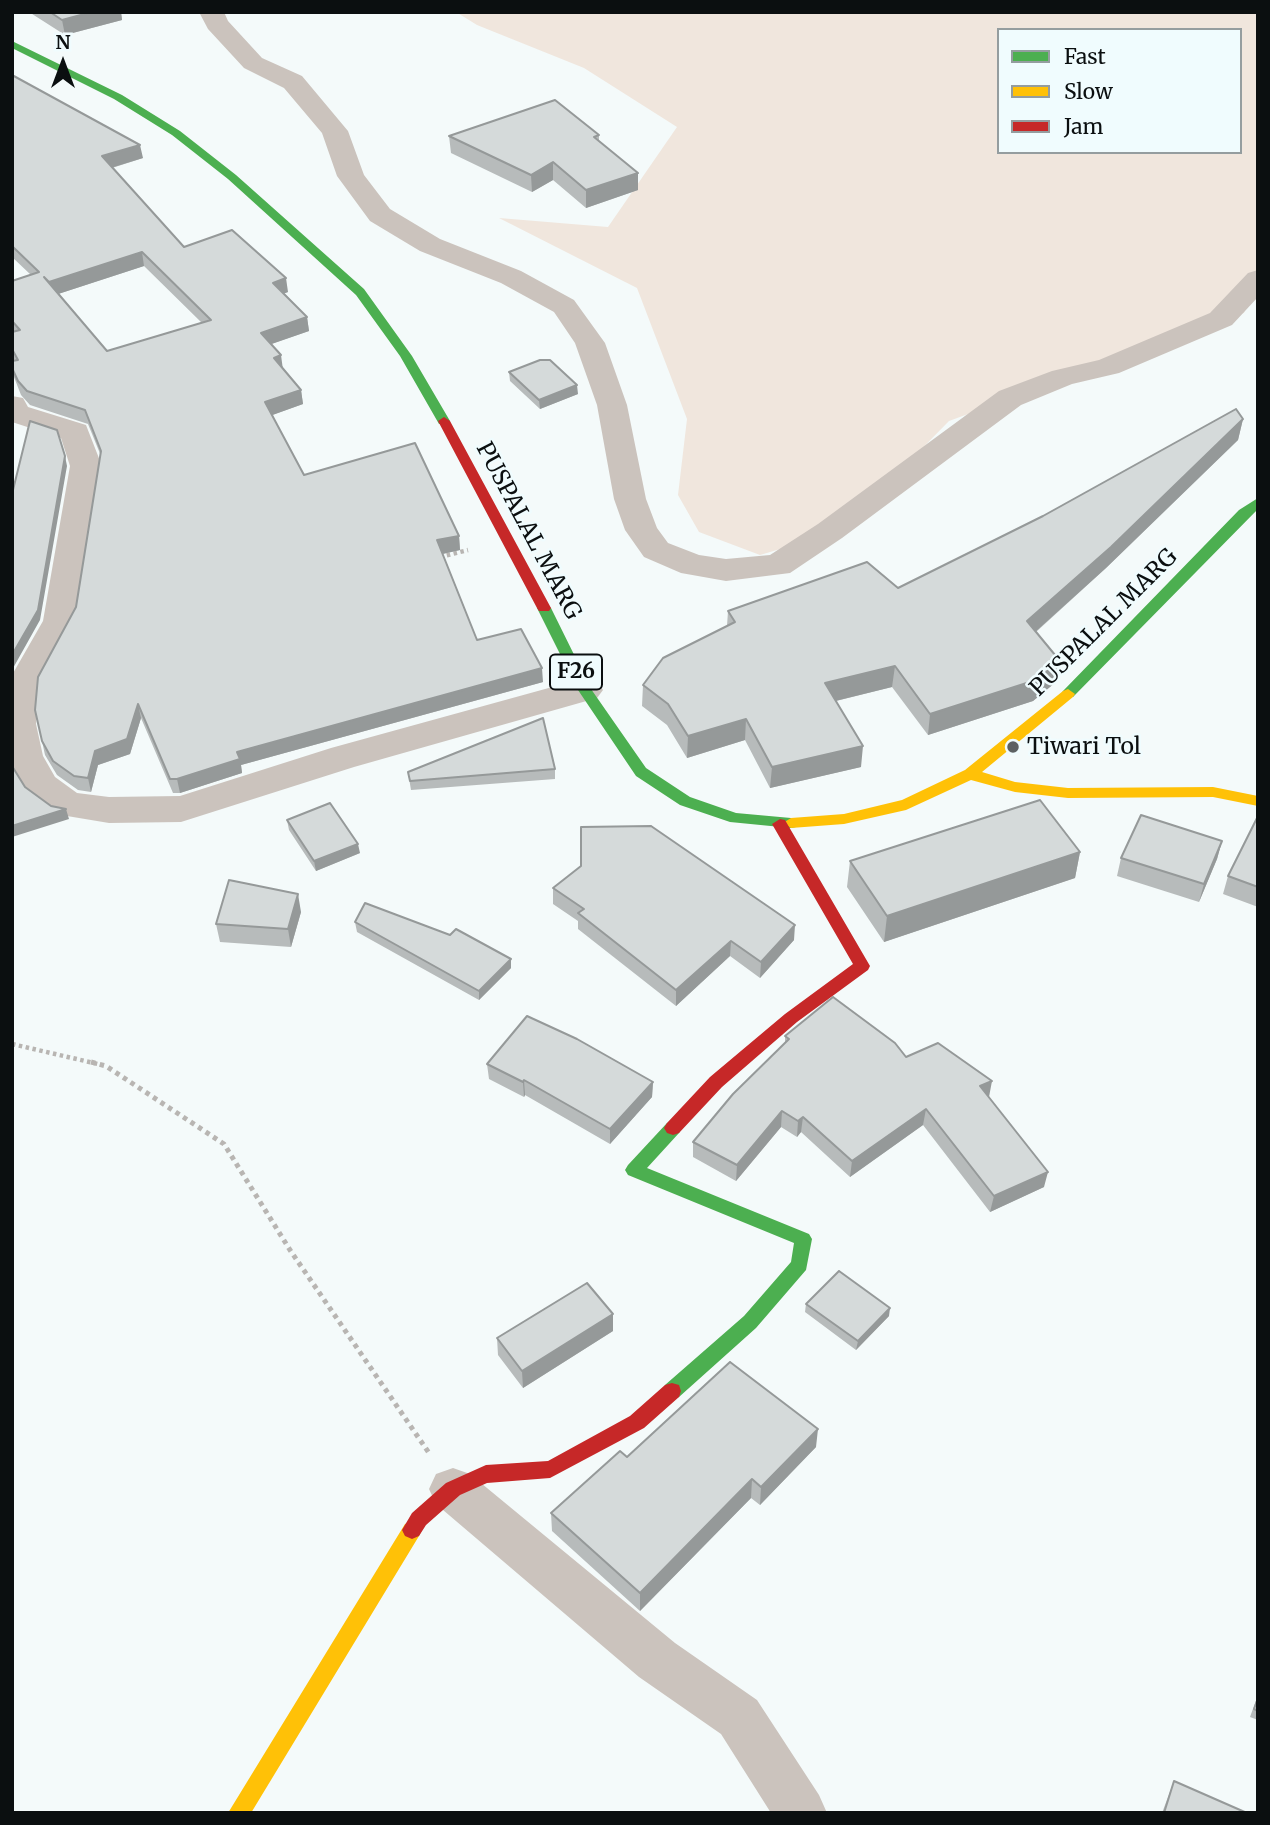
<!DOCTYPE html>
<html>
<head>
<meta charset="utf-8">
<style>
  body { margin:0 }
  #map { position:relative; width:1270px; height:1825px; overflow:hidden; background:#f4fafa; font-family:Merriweather,serif }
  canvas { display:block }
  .frame { position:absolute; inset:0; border:14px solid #0b0f10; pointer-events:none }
  .legend { position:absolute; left:997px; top:28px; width:245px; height:126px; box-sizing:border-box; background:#f0fcfe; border:2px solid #949d9f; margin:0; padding:9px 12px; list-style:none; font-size:21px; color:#0b0f10 }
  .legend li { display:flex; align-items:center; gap:14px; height:35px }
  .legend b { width:35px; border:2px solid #949d9f }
  .north { position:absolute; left:28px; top:28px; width:70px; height:70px; -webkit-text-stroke:5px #f0fcfe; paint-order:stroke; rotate:0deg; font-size:19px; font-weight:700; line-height:28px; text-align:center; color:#0b0f10 }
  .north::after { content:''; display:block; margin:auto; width:24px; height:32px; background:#0b0f10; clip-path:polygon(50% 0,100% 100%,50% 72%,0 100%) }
</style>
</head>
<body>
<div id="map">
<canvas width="1270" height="1825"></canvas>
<div class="frame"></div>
<ul class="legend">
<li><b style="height:9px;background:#4caf50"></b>Fast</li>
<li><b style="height:9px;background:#ffc107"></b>Slow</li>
<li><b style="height:9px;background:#c62828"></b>Jam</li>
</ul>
<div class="north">N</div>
</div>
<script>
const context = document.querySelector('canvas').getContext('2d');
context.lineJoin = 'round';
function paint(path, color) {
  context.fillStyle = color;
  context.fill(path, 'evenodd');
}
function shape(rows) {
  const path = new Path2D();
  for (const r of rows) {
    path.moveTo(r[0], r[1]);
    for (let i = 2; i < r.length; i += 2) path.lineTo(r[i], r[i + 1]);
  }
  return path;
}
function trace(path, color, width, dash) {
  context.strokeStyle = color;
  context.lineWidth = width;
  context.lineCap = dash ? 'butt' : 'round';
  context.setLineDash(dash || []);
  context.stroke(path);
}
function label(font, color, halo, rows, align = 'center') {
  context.font = font + ' Merriweather,serif';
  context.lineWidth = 5;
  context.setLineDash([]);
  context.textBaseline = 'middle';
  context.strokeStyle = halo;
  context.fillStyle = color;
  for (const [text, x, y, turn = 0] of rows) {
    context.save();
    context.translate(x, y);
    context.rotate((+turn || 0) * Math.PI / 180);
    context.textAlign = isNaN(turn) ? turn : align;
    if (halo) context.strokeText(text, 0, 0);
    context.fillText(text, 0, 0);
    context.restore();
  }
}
paint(shape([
  [456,12,1258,12,1258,270,1244,313,949,421,841,531,760,555,699,532,678,495,687,419,637,288,499,218,608,227,677,127,584,68,477,25],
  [999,30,1240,30,1240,152,999,152]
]), '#f0e6dd');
trace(shape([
  [440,557,468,550],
  [12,1044,98,1064]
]), '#b8b5b2', 4.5, [3.5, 3.5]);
trace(shape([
  [91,1062,106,1066,224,1144,290,1250,429,1453]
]), '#b8b5b2', 5, [4.5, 4.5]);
paint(shape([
  [199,12,224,12,228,21,262,58,302,76,348,131,364,175,390,209,440,239,521,271,574,300,605,343,627,405,646,499,657,528,668,543,699,555,726,559,770,555,818,524,999,391,1052,371,1099,360,1210,313,1248,273,1258,270,1258,297,1232,325,1119,373,1072,384,1021,405,842,538,790,573,726,581,681,573,644,557,625,530,614,499,597,405,575,343,554,312,501,283,420,251,370,221,337,176,322,133,284,88,244,68,208,29,199,12],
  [12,396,23,398,28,407,86,425,102,466,77,621,39,691,36,724,43,756,55,777,77,793,109,797,180,796,331,748,585,678,597,682,603,690,597,698,354,767,181,822,109,823,55,814,29,795,12,766,12,675,43,621,70,466,61,438,12,422,12,396],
  [453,1468,470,1474,675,1643,757,1700,819,1795,827,1813,771,1813,721,1734,639,1677,436,1504,429,1489,436,1474,453,1468]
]), '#cbc3bd');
paint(shape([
  [12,41,122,95,180,131,236,175,364,289,412,356,450,421,449,424,439,424,400,356,356,295,228,179,172,135,114,99,12,48,12,41],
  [1258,498,1258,509,1073,697,1063,697,1061,694,1063,691,1239,510,1258,498],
  [544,603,551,608,591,689,646,768,690,797,736,813,791,818,799,823,796,827,791,828,730,822,680,805,636,776,578,690,537,608,544,603],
  [673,1121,679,1123,682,1128,679,1133,647,1168,809,1234,812,1239,806,1270,756,1328,679,1397,672,1399,665,1397,663,1391,665,1385,744,1316,791,1262,794,1243,628,1175,625,1170,628,1165,667,1123,673,1121]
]), '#4caf50');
paint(shape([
  [1068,689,1075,694,1073,697,982,772,1015,782,1068,788,1213,787,1258,796,1258,806,1213,797,1068,798,1015,792,971,780,906,810,844,824,791,828,783,823,791,818,844,814,902,800,965,770,1063,691,1068,689],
  [412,1521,419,1524,422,1530,419,1536,251,1813,228,1813,405,1524,412,1521]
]), '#ffc107');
paint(shape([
  [444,417,450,421,551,608,549,611,539,611,537,608,438,421,444,417],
  [780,819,785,820,870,966,868,970,797,1022,722,1087,679,1133,673,1135,667,1133,664,1128,667,1123,710,1077,785,1014,853,964,772,824,780,819],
  [672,1383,679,1385,681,1391,679,1397,644,1428,550,1478,487,1483,460,1495,426,1525,419,1536,412,1539,405,1536,402,1530,412,1513,446,1483,486,1465,548,1461,630,1416,665,1385,672,1383]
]), '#c62828');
paint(shape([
  [29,12,121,12,122,20,65,35],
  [12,75,143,158,112,168,184,247,288,292,284,293,307,317,309,331,271,344,283,368,301,390,303,404,272,415,304,475,459,536,460,550,442,554,477,640,543,682,241,765,242,773,180,793,173,793,141,718,130,754,98,765,91,792,78,790,57,775,45,755,42,741,76,607,101,456,88,424,30,405,21,395,12,372,12,361,15,361,12,356,12,281,31,275,12,257],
  [144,266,202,323,107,351,58,294],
  [599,135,599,141,638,190,586,208,553,180,532,192,451,153,449,136],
  [509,372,578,394,540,409,510,381],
  [1243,419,1238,440,1106,568,1036,632,1056,682,1033,701,928,735,892,687,836,701,861,767,770,788,745,740,687,758,667,725,642,706,643,685,727,626,728,611,898,588],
  [555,769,555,779,411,790,408,772],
  [1258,816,1258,907,1223,894,1228,876],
  [287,820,360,853,316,871,289,830],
  [1222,841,1217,859,1199,902,1117,876,1121,858],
  [1080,852,1075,878,884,942,847,887,850,861],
  [553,888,794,940,760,978,730,956,676,1006,578,929,578,921,553,904],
  [301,912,291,947,220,942,216,924],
  [355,922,511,959,511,968,479,1000,357,932],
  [785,1036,906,1057,989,1097,1044,1187,990,1212,923,1125,850,1177,801,1132,797,1137,781,1127,736,1181,693,1157,693,1142,785,1043],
  [487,1064,653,1082,652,1097,610,1144,525,1095,524,1097,489,1079],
  [806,1304,889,1316,856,1350,805,1312],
  [613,1331,523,1388,498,1355,497,1338],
  [816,1447,760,1505,751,1498,640,1611,552,1531,551,1513,627,1457],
  [1258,1695,1258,1720,1250,1717],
  [1174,1781,1247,1813,1162,1813]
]), '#b7bbbb');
paint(shape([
  [92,12,121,12,122,20,65,35,62,20],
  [140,145,143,158,104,170,102,156],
  [553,162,553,180,532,192,531,175],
  [638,173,638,190,586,208,586,190],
  [142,252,144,266,52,296,49,282],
  [286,278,288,292,275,297,273,283],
  [307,317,309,331,263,347,261,333],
  [281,355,283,370,274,358],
  [577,385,578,394,540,409,539,400],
  [301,390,303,404,267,417,265,402],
  [1243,419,1238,440,1106,568,1024,642,1027,621],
  [65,456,67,466,40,620,12,670,12,655],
  [459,536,460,550,438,555,437,540],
  [1060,661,1056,682,1033,701,928,735,930,714],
  [895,666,892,687,823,704,825,683],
  [542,668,543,682,241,765,242,773,180,793,177,779,237,752],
  [138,704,141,718,130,754,98,765,91,792,88,778,95,751],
  [746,719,745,740,687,758,688,736],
  [863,746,861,767,770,788,772,767],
  [66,809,69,819,12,837,12,826],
  [1222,841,1217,859,1199,902,1204,884],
  [358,844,360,853,316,871,314,861],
  [1080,852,1075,878,884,942,887,916],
  [298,894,301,912,291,947,288,929],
  [795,925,794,940,760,978,761,962],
  [731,941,730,956,676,1006,676,990],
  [511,959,511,968,479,1000,479,991],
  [524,1080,525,1095,524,1097,523,1082],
  [992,1081,989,1097,980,1086],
  [653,1082,652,1097,610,1144,610,1129],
  [926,1109,923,1125,850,1177,852,1161],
  [782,1111,781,1127,736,1181,737,1165],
  [803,1117,801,1132,797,1137,798,1121],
  [1048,1172,1044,1187,990,1212,994,1196],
  [890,1308,889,1316,856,1350,858,1341],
  [613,1314,613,1331,523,1388,522,1371],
  [818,1429,816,1447,760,1505,761,1487],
  [752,1479,751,1498,640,1611,640,1593]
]), '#959999');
const building = shape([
  [50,12,92,12,62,20,50,12],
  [12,75,140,145,102,156,184,247,232,230,286,278,273,283,307,317,261,333,281,355,274,358,301,390,265,402,304,475,415,443,459,536,437,540,477,640,521,629,542,668,237,752,240,759,177,779,170,779,138,704,127,739,95,751,88,778,74,776,53,761,42,741,35,710,38,677,76,607,101,451,85,410,27,391,18,381,12,368,12,361,18,360,12,349,12,332,20,330,12,321,12,281,39,272,12,246,12,75],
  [142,252,211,320,107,351,44,277,49,282,142,252],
  [555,100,599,135,594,137,638,173,586,190,553,162,531,175,449,136,555,100],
  [540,360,550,360,577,385,539,400,509,372,540,360],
  [1236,409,1243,419,1111,547,1027,621,1060,661,1036,680,930,714,895,666,825,683,863,746,772,767,746,719,688,736,668,704,643,685,663,658,735,622,728,611,867,562,898,588,1043,516,1236,409],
  [30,421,57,430,65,456,38,610,12,655,12,494,30,421],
  [543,718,555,769,410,781,408,772,543,718],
  [12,766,25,787,51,806,66,809,12,826,12,766],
  [1040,800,1080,852,887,916,850,861,1040,800],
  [330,803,358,844,314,861,287,820,330,803],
  [1141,815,1222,841,1204,884,1121,858,1141,815],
  [1258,816,1258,887,1228,876,1258,816],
  [651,826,795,925,761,962,731,941,676,990,578,913,584,909,553,888,581,866,581,827,651,826],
  [229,880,298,894,288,929,216,924,229,880],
  [365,903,450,935,456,929,511,959,479,991,355,922,365,903],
  [833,997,895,1043,906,1057,938,1043,992,1081,980,1086,1048,1172,994,1196,926,1109,852,1161,803,1117,798,1121,782,1111,737,1165,693,1142,733,1094,789,1039,785,1036,833,997],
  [527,1016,577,1039,653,1082,610,1129,524,1080,523,1082,487,1064,527,1016],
  [839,1271,890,1308,858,1341,806,1304,839,1271],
  [587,1283,613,1314,522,1371,497,1338,587,1283],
  [730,1362,818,1429,761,1487,752,1479,640,1593,551,1513,620,1451,627,1457,730,1362],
  [1258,1698,1258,1711,1254,1709,1258,1698],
  [1174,1781,1247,1813,1164,1813,1174,1781]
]);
paint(building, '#d5dada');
trace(building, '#959999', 2);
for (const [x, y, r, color] of [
  [1013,747,7,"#5d6162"]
]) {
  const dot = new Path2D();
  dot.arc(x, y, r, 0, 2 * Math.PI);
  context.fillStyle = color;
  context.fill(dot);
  trace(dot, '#f0fcfe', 2.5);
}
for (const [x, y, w] of [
  [576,672,52]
]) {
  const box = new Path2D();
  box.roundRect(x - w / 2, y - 17.5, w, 35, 5);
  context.fillStyle = '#f0fcfe';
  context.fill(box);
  trace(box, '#0b0f10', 2);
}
label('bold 21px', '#0b0f10', null, [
  ["F26",576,672]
]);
label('23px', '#0b0f10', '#f0fcfe', [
  ["PUSPALAL MARG",528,531,62],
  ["PUSPALAL MARG",1104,623,-45]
]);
label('23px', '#0b0f10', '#f0fcfe', [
  ["Tiwari Tol",1027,747]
], 'left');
</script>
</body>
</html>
